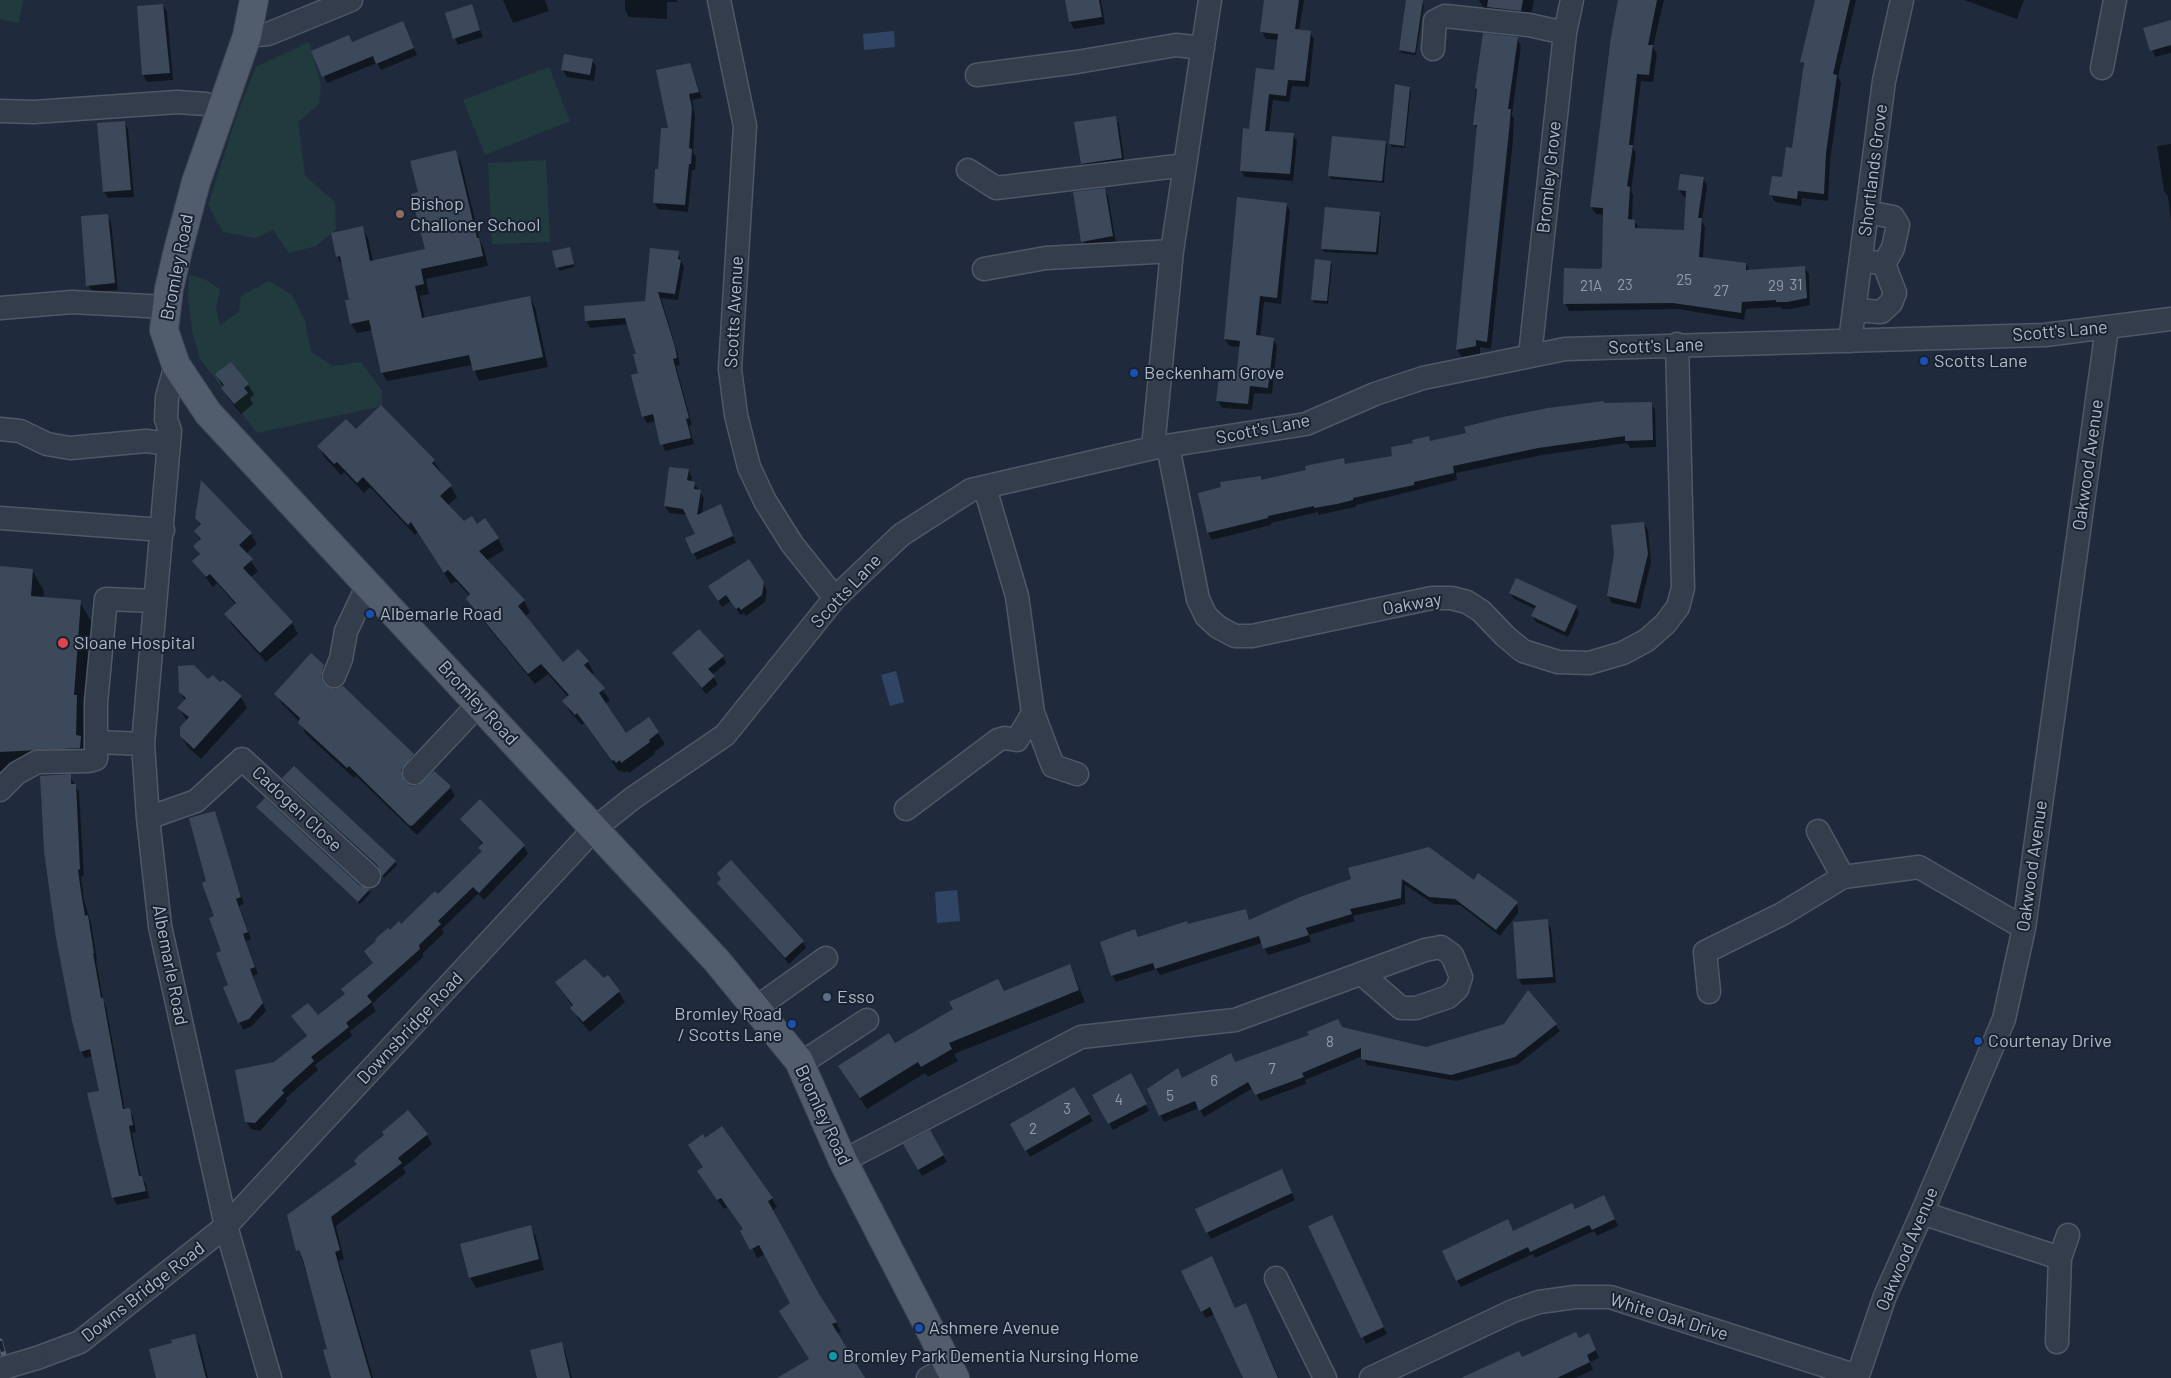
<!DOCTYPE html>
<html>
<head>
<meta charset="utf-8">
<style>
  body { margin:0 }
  canvas { display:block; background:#1f2b3c }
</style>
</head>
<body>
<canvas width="2171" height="1378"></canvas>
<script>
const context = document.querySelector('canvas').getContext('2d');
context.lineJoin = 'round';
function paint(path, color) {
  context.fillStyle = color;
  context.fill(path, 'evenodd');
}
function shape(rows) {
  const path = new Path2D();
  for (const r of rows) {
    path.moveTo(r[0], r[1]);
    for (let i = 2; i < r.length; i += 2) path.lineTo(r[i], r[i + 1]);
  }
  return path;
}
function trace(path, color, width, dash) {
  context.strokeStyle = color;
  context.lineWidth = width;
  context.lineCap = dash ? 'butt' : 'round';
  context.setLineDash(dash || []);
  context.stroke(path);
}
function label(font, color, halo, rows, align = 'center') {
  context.font = font + ' Barlow,sans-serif';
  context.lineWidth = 4;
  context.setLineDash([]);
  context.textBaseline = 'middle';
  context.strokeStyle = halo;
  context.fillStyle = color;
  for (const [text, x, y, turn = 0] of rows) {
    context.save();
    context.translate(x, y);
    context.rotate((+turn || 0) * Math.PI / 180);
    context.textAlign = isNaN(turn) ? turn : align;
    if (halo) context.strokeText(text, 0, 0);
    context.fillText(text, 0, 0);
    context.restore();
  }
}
paint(shape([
  [0,0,23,0,19,23,0,19],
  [309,42,321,85,319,104,298,122,305,176,335,202,336,229,316,246,289,253,273,230,256,238,223,232,208,205,238,112,256,67],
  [549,67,570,121,485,155,463,100],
  [546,160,550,242,492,244,488,163],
  [189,275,204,279,220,289,216,308,220,325,239,312,241,296,269,281,292,295,305,321,311,352,333,366,361,362,382,391,382,406,257,433,200,359,192,330,188,295]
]), '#213a3d');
paint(shape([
  [894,31,895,47,864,50,863,34],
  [896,671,904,702,890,706,881,675],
  [957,890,960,921,937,923,935,892]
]), '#2f4563');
paint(shape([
  [503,0,545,0,549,11,513,23],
  [625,0,677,0,677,2,667,2,667,19,629,17,625,10],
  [1066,0,1101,0,1105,24,1074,29,1070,22],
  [1265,0,1304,0,1299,31,1310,32,1314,39,1309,87,1292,86,1289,102,1273,100,1269,132,1293,135,1297,141,1293,181,1245,177,1241,171,1250,130,1275,71,1279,40,1266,39,1262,32],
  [1408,0,1422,2,1424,5,1416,55,1402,53,1400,50],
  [1479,0,1534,0,1531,16,1484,9],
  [1619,0,1664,0,1653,47,1657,54,1653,82,1641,81,1633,148,1636,154,1631,191,1633,195,1632,221,1635,221,1639,230,1685,231,1687,197,1684,197,1679,190,1703,178,1707,186,1702,221,1705,227,1703,259,1746,264,1750,271,1804,267,1809,274,1810,305,1791,309,1782,309,1780,307,1746,309,1744,320,1678,309,1569,311,1565,303,1603,267,1604,215,1596,214,1591,207],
  [1817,0,1856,0,1838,77,1841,83,1830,161,1828,201,1802,198,1801,206,1775,202,1771,195,1783,179,1793,149,1805,67,1802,62],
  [1964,0,2024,0,2017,19],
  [163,5,167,12,173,80,147,82,143,75],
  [471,6,483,37,458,45,455,38],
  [2171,22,2171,53,2155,57,2145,29],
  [406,30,417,55,381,70,377,63,327,83,313,51],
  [1517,38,1521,46,1512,115,1514,118,1513,140,1491,349,1480,347,1480,354,1462,357,1457,350,1478,130,1474,124,1476,88],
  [592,60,596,67,594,81,567,77,563,70],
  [690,64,702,98,692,100,695,116,693,152,696,157,695,170,692,170,688,212,658,209,654,202,659,170],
  [1410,88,1411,91,1405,148,1392,147,1390,144],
  [1115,117,1119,124,1125,165,1086,171,1082,164,1076,123],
  [124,122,128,129,134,197,108,198,104,192],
  [1386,142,1387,145,1384,183,1331,179,1330,176],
  [2171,144,2171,221,2168,197,2164,191,2157,146],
  [455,152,461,162,480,241,484,249,488,266,426,279,429,294,420,296,425,319,529,297,535,307,548,367,479,381,472,365,387,381,381,371,373,330,357,333,351,324,351,301,342,266,337,256,362,228,368,238,373,261,426,250,419,193],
  [1104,189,1108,196,1116,243,1087,248,1083,241],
  [1286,204,1290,211,1281,304,1264,302,1260,337,1273,339,1277,346,1272,394,1254,393,1252,410,1222,408,1218,401,1237,380,1241,347,1229,346,1225,339],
  [1379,214,1381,217,1378,255,1324,252,1322,249],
  [107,215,111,222,118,290,92,292,88,285],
  [571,251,574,267,559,271,554,252],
  [678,253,684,267,678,300,661,298,678,355,680,365,676,366,692,425,689,426,694,444,665,451,656,421,647,423,643,416,637,354,629,324,590,328,587,321,585,307,646,302],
  [1330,262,1332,265,1328,304,1314,303,1313,300],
  [217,375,248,384,254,395,250,398,253,404,241,414,228,398],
  [1651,403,1655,410,1656,447,1630,448,1627,443,1542,455,1456,473,1457,480,1356,505,1356,507,1341,510,1319,515,1318,512,1271,523,1271,525,1212,540,1208,533,1199,493,1223,488,1221,483,1260,478,1262,481,1307,471,1343,460,1346,465,1394,457,1428,437,1431,442,1605,404],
  [356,431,434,461,457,497,447,506,463,523,476,525,498,539,504,550,486,561,524,601,530,612,525,617,563,664,588,662,594,673,591,675,610,700,605,704,626,735,649,719,665,744,654,752,655,754,629,773,627,771,624,773,621,770,619,772,584,723,582,725,570,712,564,701,568,697,548,674,535,684,474,610,467,599,470,596,456,581,451,584,418,532,415,535,370,487,364,493,344,472,341,475,325,458,319,446],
  [688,470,692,477,691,482,694,483,704,498,702,514,720,506,736,543,697,560,687,539,696,535,688,515,669,513,665,506],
  [196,518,251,534,257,544,246,554,258,571,250,578,292,623,298,634,266,662,232,625,226,614,236,605,217,583,213,587,193,561,200,555,195,546,201,541,195,532,201,526],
  [1644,523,1648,530,1651,562,1640,609,1612,603,1608,596],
  [0,567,32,570,44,591,43,598,80,602,92,623,86,713,88,750,12,773,0,779],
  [763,583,767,590,765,602,746,616,744,613,740,615,731,601,722,607,714,594],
  [1510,593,1576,607,1579,613,1568,637,1536,622,1532,616,1535,609,1514,599],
  [674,653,723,656,726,663,712,675,718,684,706,694],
  [323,666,330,677,327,687,413,755,419,765,407,781,408,785,411,787,449,785,455,796,417,835,356,776,354,778,306,734,300,722,282,704,276,694],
  [208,680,220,684,241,697,247,708,201,759,188,747,181,736,187,721,179,708,185,701,180,691],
  [294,768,395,862,397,865,384,878,380,869,286,782,284,779],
  [41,776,70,776,79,792,84,876,81,876,84,900,91,923,97,960,96,960,103,1000,106,1006,125,1110,129,1110,133,1116,136,1132,132,1133,135,1150,141,1177,146,1184,149,1198,117,1205,113,1198,89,1094,100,1092,93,1056,85,1058,81,1051,41,803],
  [259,810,359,887,371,892,360,904],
  [214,813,244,904,239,906,251,939,246,941,258,974,253,976,266,1011,252,1026,243,1030,225,988,229,986,208,882],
  [462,819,524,846,528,854,484,900,478,894,442,929,444,933,423,953,423,957,372,1004,376,1011,350,1031,352,1036,315,1065,318,1070,286,1098,287,1101,260,1131,251,1129,246,1121,275,1063,307,1037,293,1016,318,1017,346,995,374,964,365,951,438,896,482,852,480,848,483,845],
  [1350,868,1474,882,1514,900,1518,907,1518,913,1500,936,1460,905,1434,904,1405,885,1405,904,1353,916,1355,921,1309,935,1311,942,1268,955,1262,943,1160,975,1156,969,1116,982,1112,975,1135,931,1139,938,1245,911,1250,921,1352,880],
  [718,883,803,942,806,948,789,964],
  [1547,921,1551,928,1556,983,1522,985,1518,978],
  [1070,965,1085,1002,954,1054,958,1061,928,1077,925,1073,867,1109,846,1077,894,1045,1004,992],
  [556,982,619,992,625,1002,590,1032,578,1019,573,1007],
  [1556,1025,1560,1031,1518,1064,1456,1081,1367,1065,1363,1056,1305,1080,1306,1084,1260,1101,1253,1088,1204,1117,1199,1108,1164,1122,1160,1115,1178,1070,1183,1080,1342,1028,1426,1048],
  [1134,1081,1149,1111,1113,1130,1094,1096],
  [1074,1089,1093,1121,1030,1157,1012,1125],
  [930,1132,947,1162,922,1176,905,1145],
  [427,1135,432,1144,403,1168,406,1173,336,1226,344,1259,339,1261,373,1378,332,1378,329,1350,289,1216],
  [705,1140,772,1198,777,1207,772,1211,793,1251,841,1331,837,1334,863,1378,792,1378,811,1359,792,1303,765,1254,757,1258,744,1230,727,1207,724,1209,704,1181,704,1168,689,1145],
  [1285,1178,1295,1200,1211,1239,1207,1232],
  [1604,1196,1618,1226,1597,1236,1594,1231,1535,1258,1533,1254,1461,1287,1457,1280,1514,1232,1575,1210],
  [1335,1223,1387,1334,1366,1344,1310,1227],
  [530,1227,536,1237,544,1270,476,1288,470,1277],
  [1215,1264,1236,1309,1249,1311,1279,1378,1245,1378,1215,1314,1206,1318,1202,1311],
  [194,1335,200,1346,208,1378,158,1378,173,1344],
  [1579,1339,1592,1341,1599,1358,1590,1362,1593,1370,1575,1378,1462,1378],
  [561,1344,565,1351,572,1378,539,1378]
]), '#0007');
paint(shape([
  [1065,0,1099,0,1102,17,1069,22],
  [1264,0,1299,0,1295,29,1311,31,1305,81,1288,80,1286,96,1269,94,1265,131,1294,133,1290,174,1240,171,1243,128,1249,129,1256,68,1274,70,1278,34,1260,32],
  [1406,0,1423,0,1415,53,1399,50],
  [1488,0,1523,0,1521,11,1487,7],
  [1618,0,1657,0,1648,45,1653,45,1649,75,1637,74,1629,145,1633,145,1627,186,1630,187,1628,219,1635,220,1635,228,1684,230,1686,191,1678,190,1680,174,1704,177,1698,218,1702,218,1699,257,1746,263,1746,270,1805,266,1807,298,1787,302,1776,302,1776,300,1742,302,1741,313,1673,303,1563,304,1564,268,1600,269,1602,267,1603,208,1590,207,1611,37],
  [1815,0,1850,0,1833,74,1837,75,1826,153,1824,194,1798,191,1797,199,1769,195,1772,176,1782,177,1786,147,1792,148,1804,63,1800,62],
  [163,4,170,73,142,75,137,6],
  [472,4,480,30,453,39,445,13],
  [2171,20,2171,45,2150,51,2143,28],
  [403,21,414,48,376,64,373,56,322,77,311,51,349,35,352,42],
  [1483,33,1518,37,1508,109,1511,109,1509,131,1487,342,1476,340,1476,346,1456,350,1477,125,1473,125,1477,89,1475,88],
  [564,54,593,59,590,75,561,70],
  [690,63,699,92,689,94,692,108,689,148,692,149,691,164,689,164,685,205,653,203,655,169,658,169,661,128,668,128,656,70],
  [1395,84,1410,87,1404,146,1389,144],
  [1116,116,1122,158,1081,164,1074,122],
  [125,121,131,190,103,192,97,123],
  [1332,136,1386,141,1382,181,1328,176],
  [456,150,477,238,479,238,483,256,421,269,424,284,415,286,422,318,530,296,543,357,473,371,469,355,381,373,369,320,350,324,345,300,349,300,340,256,336,257,331,233,363,226,370,261,425,249,411,194,418,192,410,161],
  [1105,188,1113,236,1081,242,1073,192],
  [1237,197,1287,203,1277,298,1260,296,1256,335,1274,338,1268,388,1250,386,1248,404,1216,401,1219,377,1236,378,1240,341,1224,339],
  [1325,207,1380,212,1376,252,1321,249],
  [108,214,115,283,86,286,81,216],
  [570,247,574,264,556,268,552,251],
  [650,248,679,251,678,259,681,260,675,294,658,292,675,347,677,358,673,359,689,418,686,419,691,438,660,445,653,414,642,417,635,391,631,375,638,373,633,354,636,354,625,318,585,321,584,306,645,301],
  [1315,259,1331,261,1327,301,1311,300],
  [231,362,249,384,244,388,248,393,234,404,221,388,224,385,215,374],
  [1604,401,1604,403,1652,402,1653,440,1625,441,1625,436,1538,448,1453,466,1454,473,1414,482,1414,485,1353,498,1353,500,1337,504,1314,508,1314,506,1268,516,1268,518,1207,533,1198,493,1221,487,1220,482,1261,476,1261,480,1306,470,1305,466,1344,458,1345,464,1392,456,1391,447,1413,443,1412,440,1429,436,1430,441,1466,433,1464,427,1503,417,1548,408],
  [381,405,435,460,432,463,452,485,440,496,464,521,472,516,477,524,485,518,499,538,479,551,525,600,518,606,563,662,578,649,589,661,584,665,605,688,599,693,626,733,649,717,659,732,649,740,650,742,621,763,620,760,616,763,614,760,612,761,577,713,575,715,562,701,569,695,541,664,528,674,466,599,470,594,448,570,444,573,411,522,408,525,363,477,357,483,337,462,334,464,317,446,346,419,356,429],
  [669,467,689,469,687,480,695,482,694,489,701,490,697,515,721,504,733,536,692,554,685,538,695,534,683,509,664,506],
  [201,480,252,533,239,545,253,559,243,568,293,622,260,653,224,614,236,603,210,574,206,577,192,561,200,554,193,546,201,539,194,531,201,524,195,518],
  [1644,522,1648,554,1636,603,1607,596,1614,554,1611,525],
  [749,559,764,582,762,595,741,610,739,607,736,609,726,595,718,601,708,586],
  [0,566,33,569,31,596,81,600,74,695,77,695,76,735,81,736,80,748,0,752],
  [1516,578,1577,606,1565,632,1531,616,1536,606,1509,593],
  [699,629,724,656,708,669,715,676,702,688,672,653],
  [311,653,324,665,321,677,324,684,335,689,343,686,414,754,401,770,405,782,411,786,418,785,434,771,450,785,450,788,413,825,410,826,349,766,347,768,298,723,300,718,274,694],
  [194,665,208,679,213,675,220,682,223,680,242,696,194,749,180,736,180,727,189,717,177,708,186,698,179,692,178,666],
  [294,766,396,861,385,873,382,876,378,866,282,778],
  [71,774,71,784,76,784,80,869,78,870,81,892,85,916,88,915,94,953,93,953,101,998,103,998,123,1109,130,1108,133,1125,129,1126,132,1142,139,1176,142,1176,146,1191,112,1198,87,1093,99,1091,90,1049,80,1052,72,1021,56,938,44,851,40,776],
  [265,798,360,886,370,889,358,902,256,807],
  [480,799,525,845,479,893,473,887,438,921,441,924,419,945,420,949,367,996,372,1002,346,1023,349,1027,311,1057,314,1061,282,1090,284,1093,255,1123,245,1122,235,1070,274,1062,307,1036,291,1016,308,1003,318,1015,345,994,341,989,373,963,364,951,376,941,375,939,388,928,390,930,399,921,401,924,435,891,438,894,482,851,478,848,483,843,460,819],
  [215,811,241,897,236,899,248,932,243,934,255,967,250,969,263,1003,249,1019,238,1023,223,987,228,985,216,953,221,951,209,918,214,916,202,883,206,881,189,818],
  [1429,847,1474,880,1478,873,1518,902,1496,930,1455,899,1429,897,1402,879,1401,898,1350,909,1352,914,1306,928,1309,935,1263,949,1259,936,1155,969,1153,963,1111,976,1100,942,1135,929,1138,937,1187,921,1188,924,1246,909,1249,920,1300,897,1351,879,1348,868],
  [731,860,804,941,785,958,717,883,721,879,717,873],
  [1548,919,1553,977,1517,979,1513,922],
  [585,959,604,978,608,975,620,991,583,1022,570,1008,573,1005,555,982],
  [1070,964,1079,990,949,1043,952,1049,921,1067,918,1062,860,1098,838,1066,889,1033,895,1043,953,1009,949,1002,998,979,1004,991],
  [1528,990,1557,1024,1515,1057,1451,1075,1361,1059,1361,1048,1302,1073,1304,1077,1255,1095,1248,1082,1199,1111,1195,1101,1159,1116,1147,1089,1178,1068,1182,1078,1231,1053,1235,1062,1309,1035,1307,1032,1338,1019,1342,1027,1426,1047,1504,1024],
  [1131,1073,1147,1104,1108,1124,1092,1095],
  [1074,1087,1090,1114,1025,1151,1010,1124],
  [408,1110,428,1134,398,1158,402,1163,331,1217,340,1250,335,1252,371,1378,331,1378,323,1350,327,1349,303,1260,299,1250,296,1251,287,1215,357,1164,354,1161,359,1155,384,1135,382,1132],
  [722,1126,773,1198,768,1201,819,1294,837,1322,832,1324,865,1378,777,1378,809,1359,779,1311,790,1303,759,1245,750,1250,740,1231,743,1229,721,1198,717,1200,697,1171,703,1167,688,1145,703,1134,705,1138],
  [930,1130,944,1155,918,1170,903,1144],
  [1282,1169,1292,1193,1206,1233,1195,1209],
  [1604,1195,1615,1219,1592,1230,1589,1225,1530,1252,1528,1247,1456,1281,1442,1251,1508,1219,1513,1231,1572,1203,1575,1209],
  [1332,1215,1384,1327,1361,1338,1308,1226],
  [531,1225,539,1259,469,1278,460,1244],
  [1212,1256,1235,1308,1246,1303,1278,1378,1243,1378,1210,1307,1201,1312,1181,1271],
  [1576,1332,1579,1338,1589,1333,1596,1350,1587,1355,1590,1362,1557,1378,1461,1378,1519,1351,1522,1357],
  [195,1334,206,1378,156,1378,149,1349,172,1343,171,1340],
  [562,1342,570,1378,537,1378,530,1350]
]), '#3b495b');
const minor = shape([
  [719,0,745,126,730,369,736,415,749,467,765,501,792,544,835,598],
  [247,36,268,34,351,0],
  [1433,49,1435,21,1445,16,1529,25,1565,33],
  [2102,68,2115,0],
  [977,75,1077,62,1176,45,1203,48],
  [0,111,34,112,177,102,206,104,221,110],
  [968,170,996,188,1185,165],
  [1867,212,1893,217,1898,225,1893,248,1884,264],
  [984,269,1046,258,1172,251],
  [0,308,72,302,166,307],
  [1854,310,1881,312,1891,303,1895,293,1884,264,1861,260],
  [1850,341,1884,81,1902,0],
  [1530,355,1565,33,1572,0],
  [176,365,167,397,166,419,170,431,143,744,148,818,160,926,226,1226,270,1378],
  [0,429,20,431,47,444,70,448,146,441,169,444],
  [1168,446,1198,599,1206,616,1218,627,1235,636,1252,636,1432,598,1451,598,1467,602,1481,611,1505,636,1523,651,1558,662,1589,663,1623,653,1647,640,1665,624,1678,607,1683,588,1677,344],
  [1153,448,1172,251,1210,0],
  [985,488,1017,596,1033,713,1053,766,1077,774],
  [0,518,163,530],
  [334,676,341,659,346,631,368,585],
  [97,742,143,744],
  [414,773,479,704],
  [0,790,17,773,37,762,89,761,96,759,96,702,106,599,155,601],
  [906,809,998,740,1005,738,1017,740,1033,713],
  [148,818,196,801,242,759,369,876],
  [1818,831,1843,877],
  [1709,992,1705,952,1782,914,1843,877,1919,867,2024,928],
  [756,1008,826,958],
  [800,1064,867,1020],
  [843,1161,1081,1037,1235,1020,1425,950,1441,947,1452,955,1461,977,1457,989,1448,997,1416,1008,1401,1008,1362,974],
  [1922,1213,2060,1258],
  [1276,1278,1325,1378],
  [2057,1342,2060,1258,2068,1235],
  [37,1358,80,1342,226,1226,594,829,633,798,725,735,835,598,901,535,971,490,1153,448,1306,424,1375,394,1423,378,1565,349,2045,335,2171,319],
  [928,1378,949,1367],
  [1371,1378,1513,1311,1539,1302,1575,1297,1610,1297,1857,1376],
  [1857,1378,1885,1296,1922,1213,2004,1019,2024,928,2107,328]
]);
const major = shape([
  [254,0,247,36,196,182,178,250,169,289,164,330,176,365,208,413,717,961,799,1061,843,1161,955,1378]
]);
trace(minor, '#4e5867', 25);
trace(major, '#3c4655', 30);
trace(minor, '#333d4c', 22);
trace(major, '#515c6c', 28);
const rail = shape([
  [0,1341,10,1378]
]);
trace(rail, '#546173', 5.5);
trace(rail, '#182230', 4, [11]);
const minorBridge = shape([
  [0,1369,37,1358]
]);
trace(minorBridge, '#4e5867', 25, []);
trace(minorBridge, '#333d4c', 22);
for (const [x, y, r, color] of [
  [400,214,5,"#8d6e63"],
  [1924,361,5,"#1a4fb4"],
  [1134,373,5,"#1a4fb4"],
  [370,614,5,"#1a4fb4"],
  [63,643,6,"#e0444e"],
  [827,997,5,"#5c6f8a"],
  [792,1024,5,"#1a4fb4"],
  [1978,1041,5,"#1a4fb4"],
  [919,1328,5,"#1a4fb4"],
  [833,1356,5,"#0f9aa8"]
]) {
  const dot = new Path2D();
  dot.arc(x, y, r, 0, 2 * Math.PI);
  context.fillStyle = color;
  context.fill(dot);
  trace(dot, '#182230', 2);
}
label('15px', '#919cad', null, [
  ["25",1684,280],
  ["23",1625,285],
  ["31",1796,285],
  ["21A",1591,286],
  ["29",1776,286],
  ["27",1721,291],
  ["8",1330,1042],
  ["7",1272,1069],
  ["6",1214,1081],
  ["5",1170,1096],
  ["4",1119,1100],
  ["3",1067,1109],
  ["2",1033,1129]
]);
label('18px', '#aeb8c8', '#182230', [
  ["Shortlands Grove",1873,170,-83],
  ["Bromley Grove",1549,177,-84],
  ["Bromley Road",177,267,-79],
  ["Scotts Avenue",734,312,-87],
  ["Scott's Lane",2060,331,-5],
  ["Scott's Lane",1656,346,-2],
  ["Scott's Lane",1263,429,-11],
  ["Oakwood Avenue",2088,465,-82],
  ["Scotts Lane",846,591,-47],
  ["Oakway",1412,604,-10],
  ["Bromley Road",478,703,47],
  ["Cadogen Close",297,809,43],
  ["Oakwood Avenue",2032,866,-82],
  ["Albemarle Road",170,965,79],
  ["Downsbridge Road",410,1028,-47],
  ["Bromley Road",823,1115,65],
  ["Oakwood Avenue",1907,1249,-67],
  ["Downs Bridge Road",143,1292,-38],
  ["White Oak Drive",1669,1317,17]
]);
label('18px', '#aeb8c8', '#182230', [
  ["Bishop",410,204],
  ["Challoner School",410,225],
  ["Scotts Lane",1934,361],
  ["Beckenham Grove",1144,373],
  ["Albemarle Road",380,614],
  ["Sloane Hospital",74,643],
  ["Esso",837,997],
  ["Bromley Road",782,1014,"right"],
  ["/ Scotts Lane",782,1035,"right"],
  ["Courtenay Drive",1988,1041],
  ["Ashmere Avenue",929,1328],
  ["Bromley Park Dementia Nursing Home",843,1356]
], 'left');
</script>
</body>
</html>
